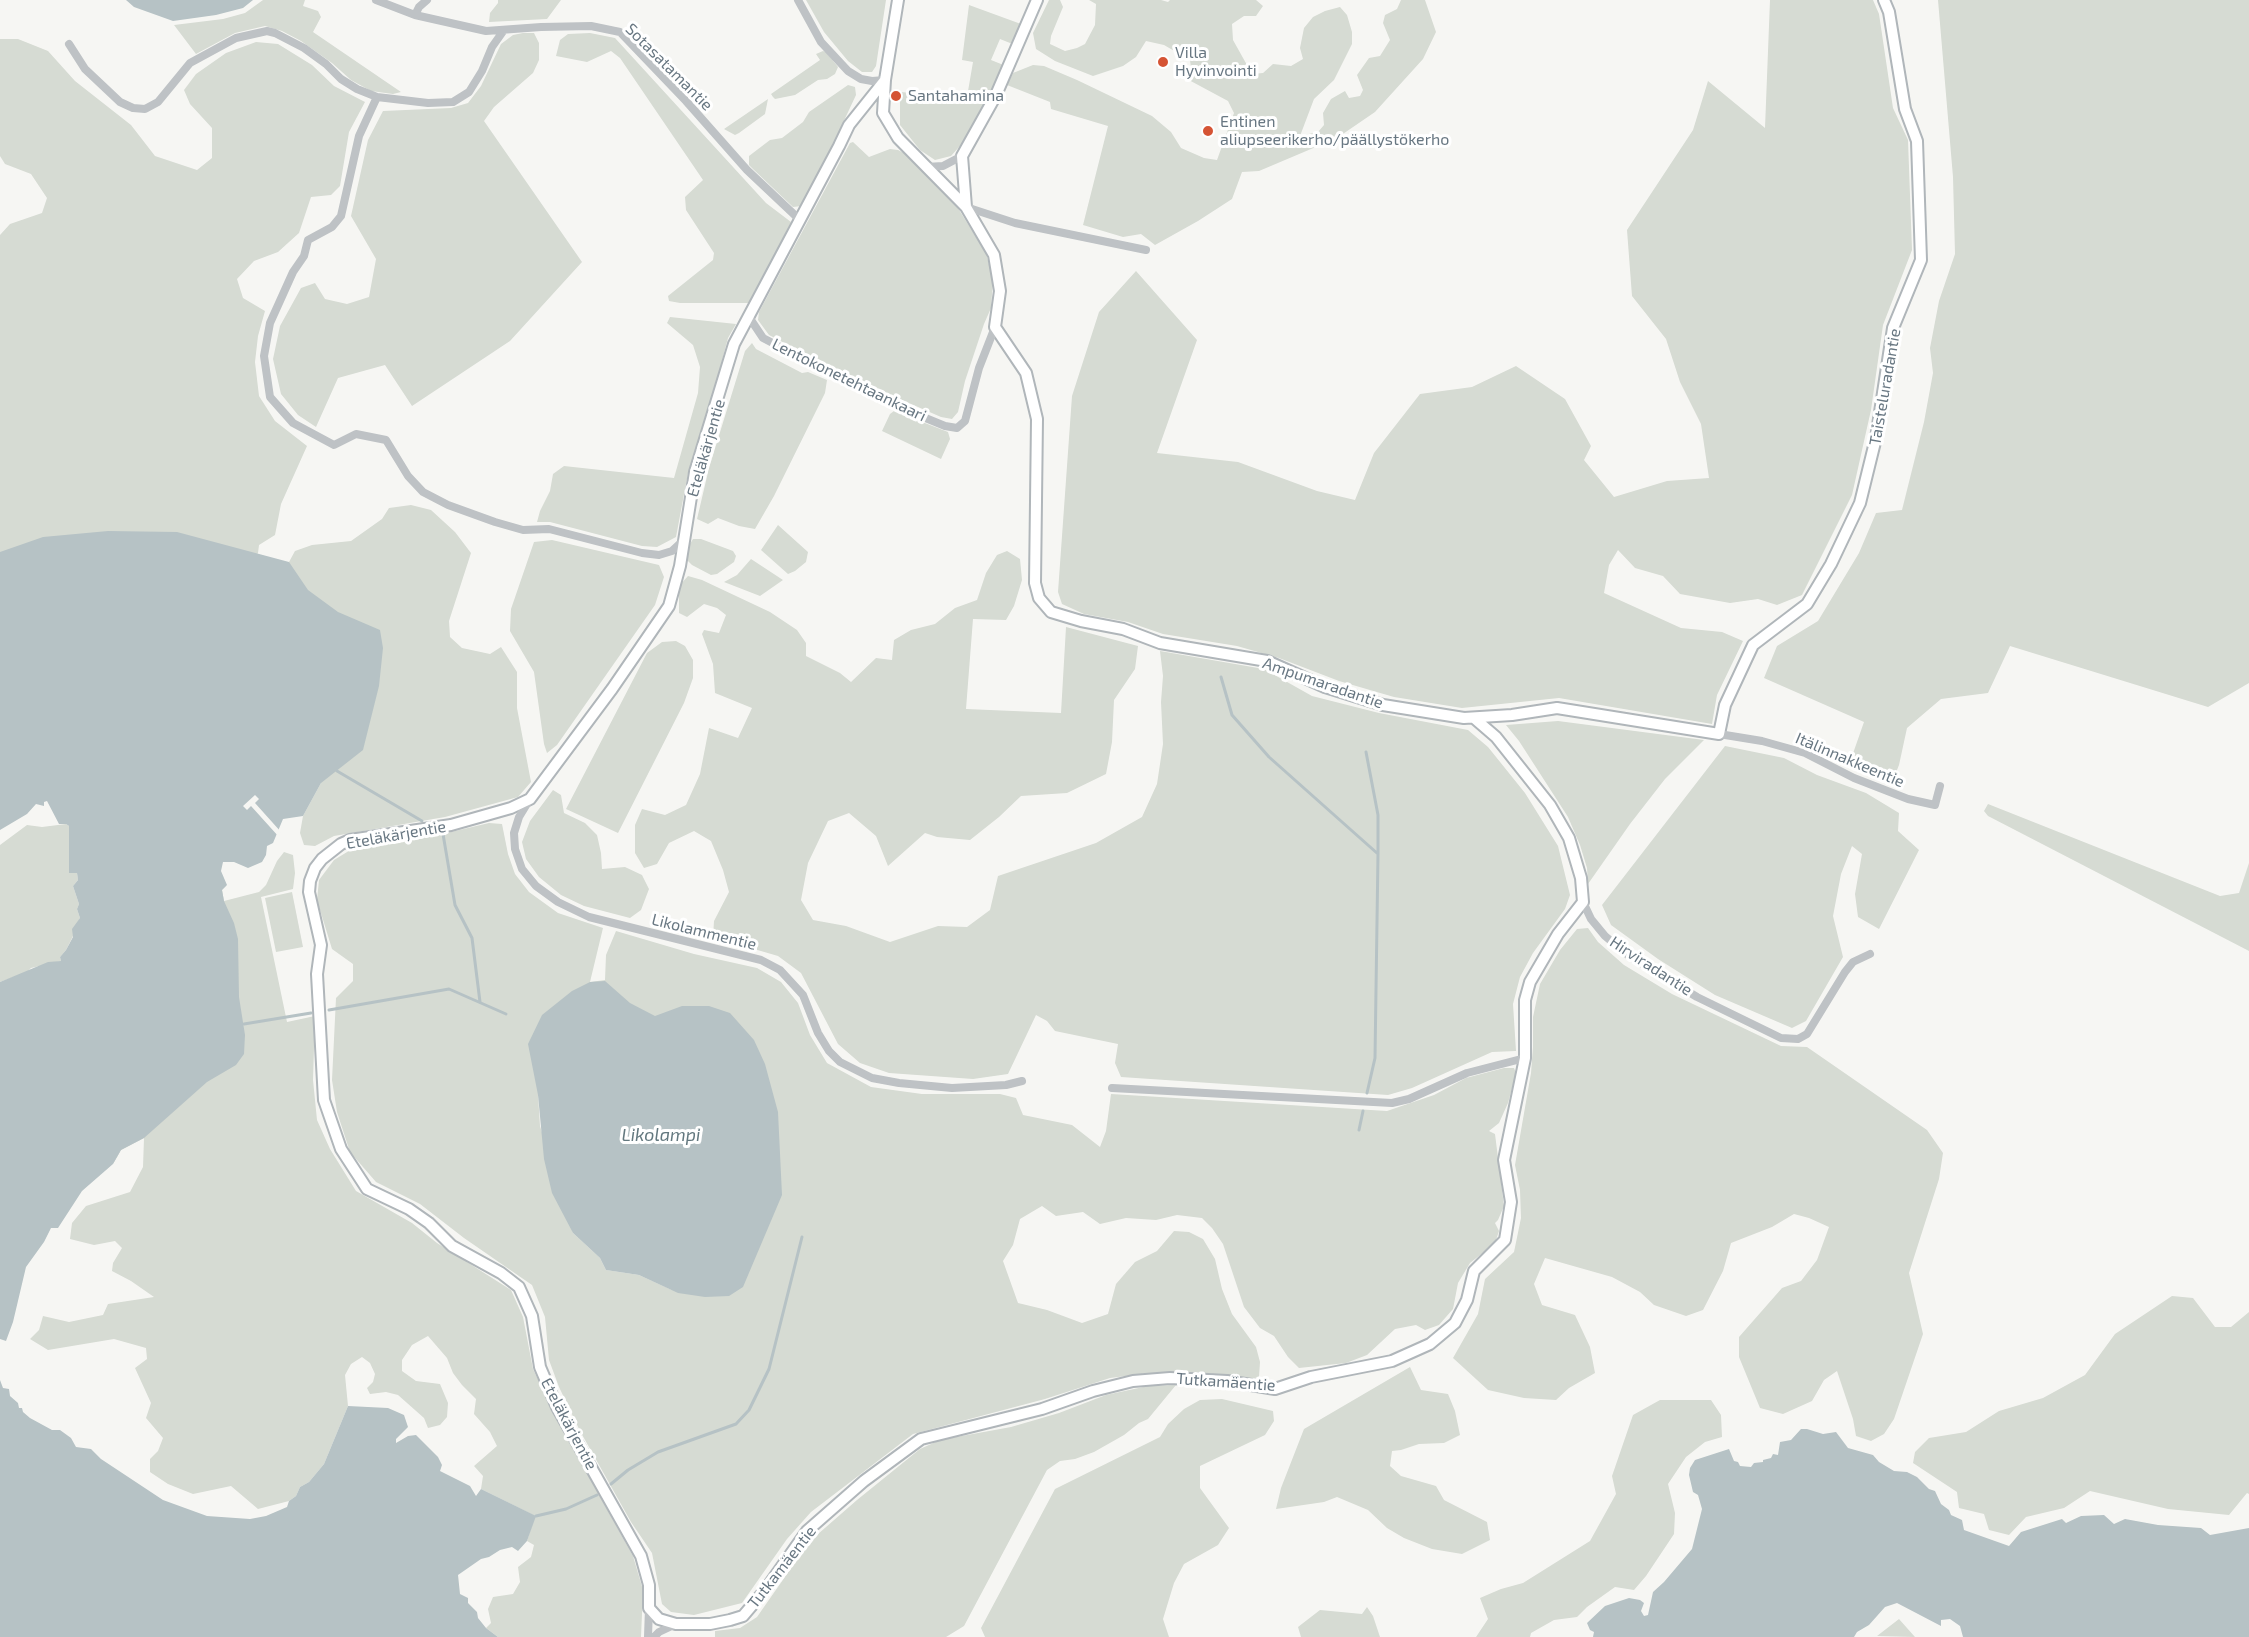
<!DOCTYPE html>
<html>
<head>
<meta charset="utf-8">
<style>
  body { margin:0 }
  canvas { display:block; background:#f6f6f3 }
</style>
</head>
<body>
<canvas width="2249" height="1637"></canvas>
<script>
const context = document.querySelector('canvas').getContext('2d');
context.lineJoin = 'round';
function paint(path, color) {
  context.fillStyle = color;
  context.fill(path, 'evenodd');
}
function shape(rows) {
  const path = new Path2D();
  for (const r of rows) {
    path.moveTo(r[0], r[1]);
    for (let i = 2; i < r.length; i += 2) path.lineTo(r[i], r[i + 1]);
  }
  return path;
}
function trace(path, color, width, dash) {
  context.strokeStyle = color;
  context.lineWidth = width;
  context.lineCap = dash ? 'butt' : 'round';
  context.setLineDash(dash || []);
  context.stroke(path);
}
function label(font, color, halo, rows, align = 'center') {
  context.font = font + ' "Exo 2",sans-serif';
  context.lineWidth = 6;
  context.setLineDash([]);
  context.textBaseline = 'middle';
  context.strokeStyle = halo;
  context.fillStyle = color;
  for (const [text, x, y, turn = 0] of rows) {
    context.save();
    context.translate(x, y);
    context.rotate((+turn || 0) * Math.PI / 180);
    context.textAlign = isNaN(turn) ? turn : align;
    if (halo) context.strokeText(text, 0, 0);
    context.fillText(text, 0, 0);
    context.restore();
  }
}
paint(shape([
  [263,0,305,0,303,6,318,11,321,17,313,32,401,92,393,94,371,91,351,80,332,63,301,41,282,31,265,26,235,33,196,54,174,25,223,19,245,13],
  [498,0,561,0,547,19,489,22,490,13,498,3],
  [806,0,886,0,876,66,872,72,862,72,848,61,824,32],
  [1049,0,1060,0,1063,7,1051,36,1050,44,1065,51,1077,48,1085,44,1095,25,1096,4,1089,0,1161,0,1168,2,1170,0,1256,0,1263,6,1256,16,1244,16,1232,24,1233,40,1252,74,1263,73,1273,64,1291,66,1303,59,1300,48,1304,28,1313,17,1325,11,1340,7,1347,15,1352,32,1352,44,1334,80,1314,99,1300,136,1318,132,1324,125,1323,113,1331,99,1345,91,1349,98,1360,96,1363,90,1357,75,1369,58,1380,56,1390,40,1383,23,1385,15,1397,9,1401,0,1425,0,1436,32,1423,59,1375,112,1337,138,1259,171,1242,172,1232,199,1198,221,1155,245,1141,234,1123,237,1083,225,1108,126,1051,109,1050,102,1007,85,1013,73,1033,65,1044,66,1077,80,1152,116,1171,132,1181,148,1204,158,1217,160,1234,113,1228,101,1187,79,1191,68,1190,60,1164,45,1146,41,1136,57,1123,66,1093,76,1055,61,1036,49,1033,33],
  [1770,0,1873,0,1879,14,1893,108,1908,140,1912,250,1883,325,1871,410,1852,495,1802,595,1777,605,1758,599,1730,603,1680,594,1663,576,1635,568,1618,550,1609,565,1604,593,1681,628,1722,632,1743,641,1717,695,1712,724,1559,698,1462,708,1394,697,1339,681,1279,658,1237,646,1163,634,1128,622,1084,614,1062,604,1058,592,1072,396,1099,312,1136,271,1197,340,1157,453,1238,462,1317,491,1355,500,1374,453,1420,394,1472,387,1516,366,1565,399,1591,446,1584,460,1614,497,1667,481,1709,478,1701,424,1680,382,1666,339,1632,296,1627,230,1693,130,1708,81,1765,128],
  [1938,0,2249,0,2249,683,2208,707,2010,646,1988,693,1941,699,1907,728,1899,765,1893,780,1850,762,1864,722,1764,678,1777,646,1818,621,1859,553,1876,513,1902,510,1924,422,1933,373,1930,348,1939,301,1955,254,1953,177],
  [969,5,1021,24,1015,45,1000,39,991,60,1006,66,968,137,951,156,935,160,920,150,900,125,900,92,967,97,973,62,962,60],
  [523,33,534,33,539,43,539,60,533,73,494,107,484,121,582,262,510,341,412,406,385,365,338,378,316,427,298,415,281,394,273,359,280,326,301,288,315,283,325,299,347,304,369,297,376,259,351,216,368,140,383,111,451,108,468,103,481,86,501,44,513,35],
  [590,33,615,38,766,203,791,222,751,303,680,303,669,301,668,296,713,260,714,253,686,210,685,197,703,180,620,58,611,51,587,62,556,56,560,40,568,34],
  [0,39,18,39,48,51,75,81,131,125,155,156,197,170,212,158,212,128,190,104,184,90,196,74,226,53,256,42,278,44,312,65,334,86,365,102,349,132,340,186,331,195,311,197,299,233,278,252,254,261,237,279,243,298,265,311,258,336,255,362,259,396,275,421,307,446,281,504,275,535,259,545,258,553,252,561,0,562,0,235,10,224,42,213,47,198,31,174,5,164,0,156],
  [823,51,826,52,838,67,835,74,827,79,818,80,795,95,775,99,773,97,771,94,820,60,816,54],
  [848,85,855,87,856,95,819,174,802,206,793,207,754,170,749,165,749,156,770,140,782,138,803,122,809,112],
  [768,99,765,114,739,133,735,135,724,129],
  [853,142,869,157,890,149,898,150,904,153,956,205,986,253,993,280,991,308,984,324,965,381,958,412,952,419,941,417,856,380,769,335,758,320,759,312,850,143],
  [670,317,736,324,728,338,716,383,688,473,676,537,657,547,642,546,550,522,537,522,540,511,550,491,553,474,564,466,674,478,698,393,700,367,693,345,667,323],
  [752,343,756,349,802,373,808,372,827,380,825,393,774,496,755,529,739,526,718,518,708,524,697,519,709,468,745,351],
  [894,411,948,432,950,439,941,459,882,431,890,414],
  [411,505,431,510,455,532,471,553,449,621,450,637,462,648,490,654,501,647,517,672,517,708,531,782,518,797,445,817,334,836,315,846,304,845,300,833,303,816,321,783,289,562,295,551,312,545,351,541,382,519,389,508],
  [778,525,808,552,806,562,795,571,788,574,761,550],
  [693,539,701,539,733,551,736,556,734,562,717,574,711,575,692,565,687,560,688,547],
  [552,540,659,565,664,577,655,605,557,745,547,753,544,744,534,672,510,631,511,609,534,542],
  [1007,551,1020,559,1022,580,1014,606,1006,620,973,619,966,709,1061,713,1066,627,1138,646,1135,669,1114,700,1112,742,1106,774,1067,793,1021,796,999,817,970,840,937,837,925,833,888,866,876,836,849,813,828,821,808,863,801,900,813,920,846,926,890,942,938,926,967,927,990,910,998,876,1096,843,1142,817,1157,784,1163,744,1161,702,1163,676,1160,651,1264,669,1312,696,1379,713,1468,730,1488,747,1525,793,1558,846,1570,895,1565,909,1533,953,1520,977,1513,1004,1516,1051,1492,1052,1412,1088,1388,1095,1121,1077,1115,1063,1118,1044,1055,1031,1047,1021,1036,1015,1008,1074,973,1079,889,1073,860,1063,838,1044,801,973,778,956,713,937,714,921,729,892,723,870,711,841,694,831,669,843,657,864,644,868,635,853,635,825,642,809,665,815,686,805,700,774,709,728,738,738,752,708,715,693,713,664,702,634,704,630,719,633,726,615,717,608,704,604,687,617,679,613,679,586,688,576,702,580,770,612,797,630,806,643,806,656,840,673,851,682,876,658,892,660,894,640,911,630,935,624,955,608,977,600,986,573,997,555],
  [751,559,783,580,760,596,724,582,737,575],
  [676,641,685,646,693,660,693,678,684,703,618,833,566,809,647,653,662,642],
  [1558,721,1704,740,1665,779,1630,824,1588,884,1587,868,1580,845,1568,817,1519,741,1506,725],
  [1725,746,1784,758,1817,775,1866,793,1899,813,1898,831,1919,850,1879,929,1858,917,1855,894,1862,854,1852,846,1841,874,1833,916,1843,957,1806,1021,1792,1028,1715,995,1658,959,1611,925,1602,905],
  [553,790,561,795,564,813,585,823,597,835,601,853,602,869,625,867,642,875,649,889,641,910,630,918,584,906,561,895,539,877,526,859,522,842,530,821],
  [1988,804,2220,896,2239,893,2249,863,2249,951,1988,816,1984,811],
  [489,823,502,824,508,854,515,874,529,892,558,913,603,928,590,982,605,980,606,955,616,931,694,954,757,968,781,982,798,1003,810,1035,827,1063,871,1087,922,1094,1000,1094,1016,1098,1023,1115,1072,1125,1100,1147,1106,1131,1111,1094,1387,1111,1434,1095,1466,1078,1504,1068,1514,1068,1516,1073,1508,1103,1499,1123,1489,1131,1495,1134,1504,1206,1498,1220,1495,1223,1499,1231,1495,1243,1470,1263,1458,1283,1453,1309,1439,1325,1425,1330,1416,1325,1395,1329,1367,1355,1346,1363,1299,1368,1288,1357,1274,1336,1260,1328,1244,1307,1223,1244,1212,1228,1202,1218,1177,1215,1156,1220,1126,1218,1100,1224,1083,1212,1056,1216,1042,1206,1020,1219,1013,1245,1003,1261,1018,1303,1047,1310,1082,1323,1108,1314,1116,1284,1135,1262,1157,1251,1174,1231,1189,1232,1203,1239,1215,1259,1222,1289,1232,1314,1256,1347,1260,1362,1259,1377,1251,1379,1205,1373,1149,1373,1110,1378,1045,1399,913,1434,811,1512,787,1539,742,1603,694,1615,671,1612,662,1604,652,1553,631,1522,580,1431,559,1387,549,1360,545,1317,532,1285,464,1238,420,1204,376,1182,350,1152,337,1112,332,1080,336,998,353,981,353,964,332,949,317,900,319,880,334,860,352,849,451,832],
  [538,1095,672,1290,639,1275,606,1270,600,1258,573,1233,540,1126],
  [66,824,69,826,69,873,77,873,78,880,73,886,79,904,77,909,80,918,73,936,66,950,60,957,61,961,31,968,27,972,0,982,0,845,27,825,42,827],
  [284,852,293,855,295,873,293,889,261,897,287,1022,315,1016,313,1080,317,1120,330,1149,356,1191,412,1223,437,1243,511,1290,523,1317,533,1369,554,1414,633,1556,643,1590,641,1637,498,1637,486,1628,491,1623,488,1609,493,1597,513,1594,520,1582,518,1567,531,1557,534,1545,527,1541,535,1516,481,1489,483,1476,474,1466,497,1446,490,1432,474,1414,476,1399,462,1385,453,1373,447,1358,428,1336,412,1345,402,1360,402,1371,416,1381,440,1384,448,1403,447,1417,440,1425,428,1428,424,1418,398,1395,386,1392,370,1394,367,1388,373,1382,375,1374,370,1363,362,1357,351,1364,345,1375,348,1406,324,1464,309,1482,300,1487,296,1496,289,1501,258,1509,231,1486,193,1494,168,1484,150,1472,150,1459,158,1451,163,1438,146,1418,151,1403,135,1368,147,1359,146,1348,114,1339,48,1350,30,1339,39,1330,43,1316,69,1322,103,1315,108,1304,154,1297,131,1281,112,1271,113,1263,122,1248,115,1241,94,1245,70,1239,72,1223,86,1206,130,1192,143,1167,144,1138,121,1150,113,1164,176,934,227,885,222,890,224,901,259,892,266,885,277,861],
  [292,892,303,947,276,952,265,898],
  [1588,928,1598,942,1624,965,1672,994,1781,1046,1807,1047,1927,1130,1943,1153,1939,1179,1909,1273,1923,1334,1894,1419,1884,1434,1871,1441,1856,1436,1853,1419,1837,1371,1824,1380,1812,1401,1783,1414,1760,1408,1739,1357,1739,1337,1782,1288,1801,1281,1817,1260,1829,1227,1809,1218,1794,1214,1772,1227,1731,1243,1723,1271,1703,1310,1686,1316,1654,1305,1640,1292,1612,1277,1545,1258,1534,1284,1542,1305,1575,1315,1590,1347,1595,1373,1569,1388,1556,1400,1524,1398,1488,1390,1453,1358,1478,1314,1485,1279,1514,1252,1521,1218,1520,1190,1515,1165,1531,1073,1533,1047,1533,1017,1540,984,1560,950,1577,929],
  [2172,1296,2193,1298,2215,1327,2231,1327,2249,1312,2249,1494,2247,1493,2229,1515,2168,1509,2090,1491,2064,1508,2026,1517,2009,1535,1989,1530,1984,1514,1959,1508,1957,1492,1913,1463,1915,1452,1929,1438,1966,1432,1999,1411,2043,1398,2085,1375,2115,1334],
  [1410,1367,1421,1390,1448,1394,1455,1411,1460,1435,1444,1443,1419,1444,1401,1450,1392,1451,1390,1466,1401,1476,1436,1486,1444,1500,1487,1522,1490,1540,1462,1554,1432,1549,1404,1538,1387,1528,1368,1510,1337,1497,1324,1502,1276,1509,1281,1488,1304,1429],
  [1176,1385,1148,1419,1139,1423,1124,1435,1094,1452,1075,1459,1060,1461,1047,1470,964,1626,946,1637,715,1637,715,1631,740,1628,757,1617,810,1541,857,1500,920,1449,940,1440,1011,1427,1059,1413,1106,1395,1148,1386],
  [1222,1399,1273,1411,1274,1421,1265,1435,1200,1466,1200,1488,1229,1528,1218,1545,1184,1564,1174,1583,1163,1619,1169,1637,985,1637,981,1628,1055,1489,1160,1437,1168,1424,1184,1409,1200,1400],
  [1660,1400,1711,1400,1721,1415,1722,1437,1705,1442,1686,1457,1668,1484,1675,1513,1674,1534,1646,1576,1634,1590,1615,1587,1587,1607,1577,1617,1554,1620,1531,1633,1530,1637,1476,1637,1488,1619,1480,1598,1501,1589,1523,1583,1590,1541,1616,1494,1612,1476,1633,1415],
  [1367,1607,1373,1616,1380,1637,1301,1637,1298,1627,1320,1610,1362,1614],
  [1899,1619,1915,1637,1877,1636]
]), '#d6dbd3');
paint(shape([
  [126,0,253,0,243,8,216,15,173,21,134,7],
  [108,531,177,532,289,562,308,590,338,612,380,630,383,648,379,686,363,750,321,783,303,816,283,819,273,843,267,846,266,855,262,862,248,868,234,862,223,862,221,871,227,885,222,890,224,901,234,923,238,939,239,997,245,1035,244,1054,236,1065,207,1082,144,1138,121,1150,113,1164,82,1191,58,1228,51,1228,44,1242,26,1267,13,1322,6,1341,0,1339,0,982,48,962,61,961,60,957,66,950,73,937,72,929,80,918,77,909,79,904,73,886,78,880,77,873,69,873,69,826,66,824,59,824,47,801,44,802,44,806,36,804,27,814,0,830,0,552,43,537],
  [605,981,630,1003,655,1016,682,1006,709,1006,730,1013,754,1040,765,1064,778,1112,782,1195,743,1287,729,1296,705,1297,678,1293,639,1275,606,1270,600,1258,573,1233,552,1193,544,1159,538,1095,528,1044,542,1015,572,991,590,982],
  [0,1380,3,1388,9,1389,10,1396,18,1403,19,1408,22,1408,23,1412,30,1418,52,1430,60,1430,71,1438,76,1447,91,1449,101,1459,163,1500,207,1516,250,1519,266,1516,287,1507,289,1501,296,1496,300,1487,309,1482,324,1464,348,1406,388,1408,404,1415,408,1427,396,1439,396,1443,408,1436,416,1435,438,1457,442,1465,440,1471,470,1486,476,1496,481,1489,536,1516,527,1541,518,1551,512,1547,500,1550,489,1557,481,1559,458,1575,460,1594,468,1598,468,1603,477,1612,478,1618,486,1628,498,1637,0,1637],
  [1801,1429,1807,1429,1823,1434,1836,1432,1848,1448,1873,1455,1879,1462,1894,1471,1907,1472,1917,1477,1929,1489,1935,1491,1941,1504,1949,1510,1951,1515,1962,1520,1964,1530,2009,1546,2021,1532,2062,1519,2066,1523,2081,1516,2104,1515,2114,1524,2125,1519,2158,1525,2201,1528,2210,1535,2249,1528,2249,1637,1963,1637,1960,1626,1950,1619,1941,1620,1941,1626,1897,1603,1885,1607,1869,1625,1857,1632,1854,1637,1593,1637,1594,1632,1590,1630,1587,1623,1605,1606,1629,1598,1640,1600,1644,1603,1641,1611,1644,1616,1648,1615,1653,1592,1664,1582,1692,1549,1702,1509,1698,1495,1693,1492,1689,1475,1690,1468,1695,1460,1729,1449,1734,1461,1738,1462,1740,1466,1751,1467,1754,1463,1763,1462,1763,1460,1771,1458,1773,1454,1778,1455,1780,1442,1791,1440]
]), '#b6c2c5');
paint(shape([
  [255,795,259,799,255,803,281,832,279,837,251,806,247,810,243,806]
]), '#f6f6f3');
trace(shape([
  [1221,677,1232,715,1269,757,1378,854],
  [1366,752,1378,815,1378,854,1375,1058,1367,1093],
  [337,771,422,821],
  [443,834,455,905,472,938,480,1002],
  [329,1010,449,989,506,1014],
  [244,1024,311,1013],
  [1359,1130,1363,1111],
  [611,1484,628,1470,658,1452,736,1424,749,1410,769,1369,802,1237],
  [536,1516,566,1509,597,1495]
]), '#b6c2c5', 3);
const secondary = shape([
  [898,0,885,80,883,113,898,138,966,207,994,255,1000,291,995,327,1026,373,1037,419,1035,583,1039,598,1051,612,1081,621,1123,629,1160,643,1267,661,1325,687,1383,705,1464,718,1512,715,1557,708,1719,734,1725,705,1753,645,1807,604,1831,564,1860,503,1876,438,1893,328,1921,260,1917,141,1905,109,1889,12,1884,0],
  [885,80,849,125,839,146,734,344,695,472,680,566,669,606,612,689,530,799,511,808,451,825,350,840,341,844,322,859,315,868,310,881,309,892,321,945,317,974,324,1100,341,1149,367,1189,409,1209,429,1223,452,1246,501,1273,519,1287,532,1316,540,1367,557,1407,641,1556,649,1585,649,1608,659,1619,676,1624,710,1624,730,1620,743,1616,766,1589,807,1531,864,1481,921,1439,1042,1409,1093,1391,1133,1381,1170,1378,1227,1381,1275,1389,1311,1377,1392,1361,1430,1344,1455,1323,1467,1300,1474,1271,1505,1240,1511,1202,1504,1160,1525,1058,1525,1000,1530,982,1558,934,1583,902,1581,878,1569,838,1550,805,1496,737,1474,718],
  [966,207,962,156,996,95,1037,0]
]);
trace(secondary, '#b0b6ba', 14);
trace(shape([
  [376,0,415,15,486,31,541,27,591,26,620,32,686,101,747,170,800,220],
  [798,0,821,42,848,71,861,79,872,81,885,80],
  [415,15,419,7,427,0],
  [69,44,85,69,120,102,133,108,145,109,158,102,190,63,236,38,267,31,275,33,304,48,326,64,341,79,357,89,377,97,428,103,453,102,469,92,482,71,492,47,504,30],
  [377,97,359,136,341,216,332,227,308,240,304,256,293,272,270,323,264,356,270,397,293,423,334,445,356,434,386,440,408,476,423,492,448,505,495,522,523,530,549,529,642,553,659,555,672,551,684,540],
  [926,167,943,166,962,156],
  [966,207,1015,223,1146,250],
  [749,317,763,338,884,401,945,426,957,428,965,421,979,368,995,327],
  [1719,734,1762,741,1805,753,1854,778,1908,799,1935,805,1940,786],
  [530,799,519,817,514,833,515,849,522,869,536,886,558,902,589,917,761,960,780,970,803,995,818,1033,829,1051,840,1062,872,1078,899,1083,952,1088,1006,1085,1022,1081],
  [1583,902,1591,919,1605,936,1629,956,1697,997,1781,1038,1798,1039,1807,1034,1845,972,1853,962,1870,954],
  [1112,1088,1392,1103,1409,1099,1467,1073,1525,1058],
  [648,1637,649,1608],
  [654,1637,659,1632,676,1624]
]), '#bec2c5', 8);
trace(secondary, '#fff', 10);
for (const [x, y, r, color] of [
  [1163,62,6,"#d55434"],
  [896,96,6,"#d55434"],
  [1208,131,6,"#d55434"]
]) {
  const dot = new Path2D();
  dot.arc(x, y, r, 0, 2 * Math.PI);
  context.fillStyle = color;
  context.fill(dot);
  trace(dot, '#fff', 2);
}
label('16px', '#687782', '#fff', [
  ["Villa",1175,53],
  ["Hyvinvointi",1175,71],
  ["Santahamina",908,96],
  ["Entinen",1220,122],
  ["aliupseerikerho/päällystökerho",1220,140]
], 'left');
label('16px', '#687782', '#fff', [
  ["Sotasatamantie",669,67,45],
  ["Lentokonetehtaankaari",849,380,26],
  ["Taisteluradantie",1885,387,-80],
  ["Eteläkärjentie",706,448,-74],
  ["Ampumaradantie",1323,683,19],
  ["Itälinnakkeentie",1850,760,23],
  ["Eteläkärjentie",396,835,-10],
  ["Likolammentie",704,932,14],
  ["Hirviradantie",1651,966,33],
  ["Tutkamäentie",1226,1382,4],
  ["Eteläkärjentie",569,1424,62],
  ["Tutkamäentie",782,1567,-52]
]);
label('italic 18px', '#63787f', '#fff', [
  ["Likolampi",661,1135]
]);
</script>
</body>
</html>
